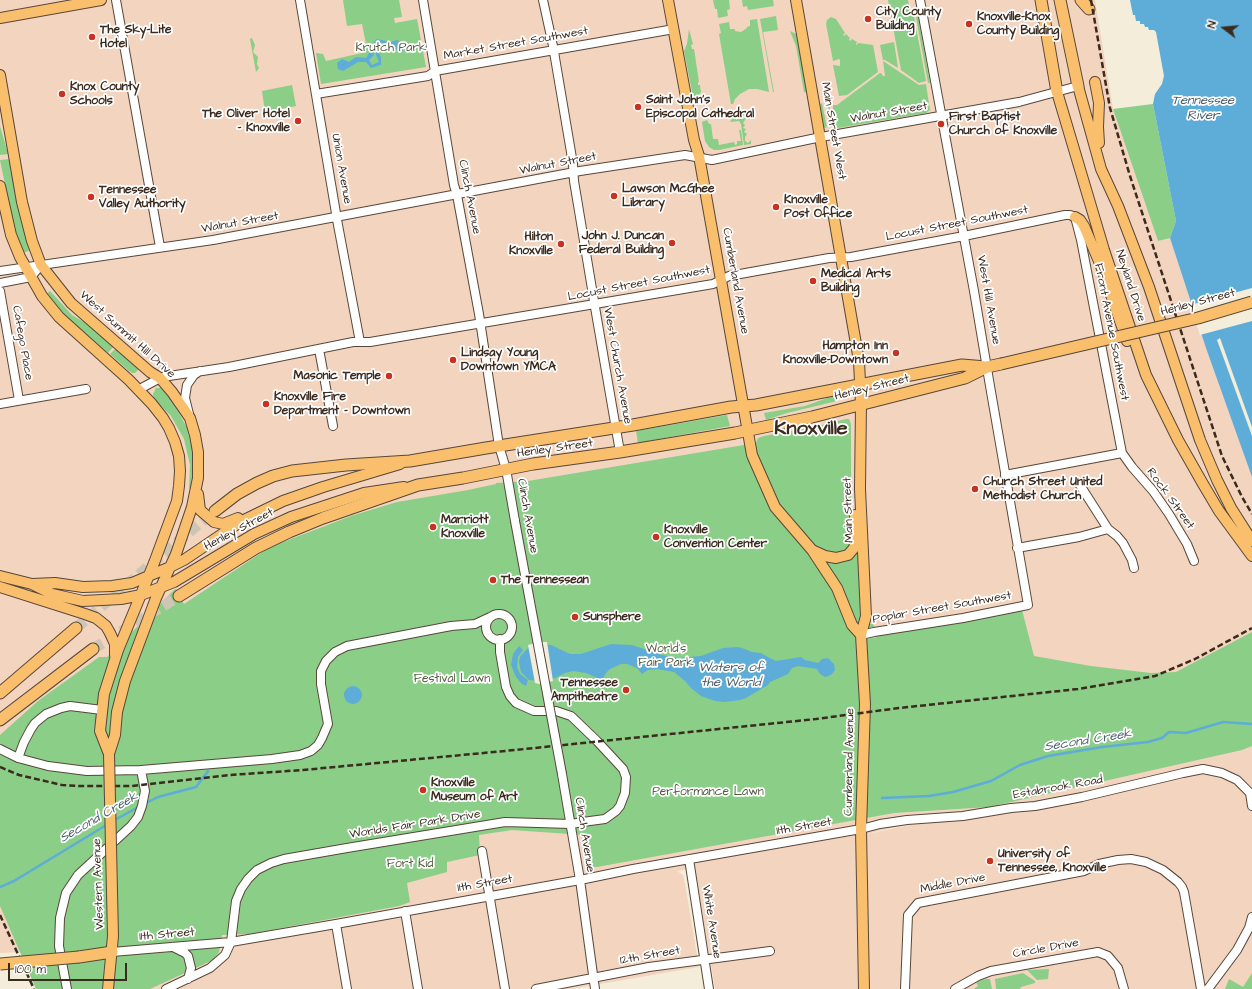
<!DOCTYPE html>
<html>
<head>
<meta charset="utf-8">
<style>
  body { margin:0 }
  #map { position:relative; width:1252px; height:989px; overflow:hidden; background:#f3edda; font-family:"Architects Daughter",sans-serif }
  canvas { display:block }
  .north { position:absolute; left:1204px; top:8px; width:40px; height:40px; -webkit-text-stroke:3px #fff; paint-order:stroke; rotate:286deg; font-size:11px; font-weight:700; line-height:16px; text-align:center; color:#3b2a1e }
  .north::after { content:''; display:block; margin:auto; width:14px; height:18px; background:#3b2a1e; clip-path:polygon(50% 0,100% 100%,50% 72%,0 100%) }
  .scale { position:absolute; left:8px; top:963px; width:119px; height:18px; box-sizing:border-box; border:2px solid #3b2a1e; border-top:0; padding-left:5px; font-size:12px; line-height:14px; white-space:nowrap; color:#3b2a1e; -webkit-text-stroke:3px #fff; paint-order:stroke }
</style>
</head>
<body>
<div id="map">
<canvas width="1252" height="989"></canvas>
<div class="north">N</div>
<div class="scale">100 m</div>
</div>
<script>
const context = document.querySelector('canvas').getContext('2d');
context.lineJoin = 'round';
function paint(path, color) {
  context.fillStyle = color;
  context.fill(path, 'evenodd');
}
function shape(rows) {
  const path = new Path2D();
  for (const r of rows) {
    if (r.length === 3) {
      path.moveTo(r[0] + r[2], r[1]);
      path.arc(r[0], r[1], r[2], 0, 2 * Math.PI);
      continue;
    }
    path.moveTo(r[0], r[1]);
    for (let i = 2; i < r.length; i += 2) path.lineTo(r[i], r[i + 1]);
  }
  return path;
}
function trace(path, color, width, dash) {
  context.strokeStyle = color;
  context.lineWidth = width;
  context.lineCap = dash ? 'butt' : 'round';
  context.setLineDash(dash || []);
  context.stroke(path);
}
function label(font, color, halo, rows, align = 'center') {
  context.font = font + ' "Architects Daughter",sans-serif';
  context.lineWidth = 3.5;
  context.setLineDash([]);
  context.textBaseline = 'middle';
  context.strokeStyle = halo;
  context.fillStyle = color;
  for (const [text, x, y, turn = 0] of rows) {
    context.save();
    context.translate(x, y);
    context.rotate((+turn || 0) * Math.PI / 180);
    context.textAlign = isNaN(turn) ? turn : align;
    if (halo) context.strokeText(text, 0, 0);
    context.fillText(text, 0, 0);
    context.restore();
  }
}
paint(shape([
  [0,0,1095,0,1113,109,1158,241,1170,238,1252,477,1252,989,715,989,695,868,677,871,683,875,684,878,699,967,571,989,36,989,20,952,0,953],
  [936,818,936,819,869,834,875,832]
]), '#f3d4bf');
paint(shape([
  [343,0,399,0,402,17,394,18,395,23,417,19,426,67,321,84,316,53,323,54,326,61,362,53,362,46,366,44,362,24,347,26],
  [713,0,729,0,730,9,727,10,728,16,718,18,717,9,715,9],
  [742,0,773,0,774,6,748,10,747,6,743,7],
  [888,0,908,0,910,10,914,16,926,81,919,83,901,70],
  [776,16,778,30,763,32,774,92,773,92,760,19],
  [918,16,930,83,928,83,916,17],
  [831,17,836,19,845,33,843,35,844,36,846,34,850,38,849,40,850,41,852,39,857,42,856,44,857,45,858,43,873,45,878,72,847,95,839,96,833,65,840,66,840,60,839,59,833,61,826,24,827,20],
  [757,19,769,92,757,89,749,89,740,94,735,99,733,104,731,104,719,34,721,33,719,24,729,22,730,29,735,29,735,31,741,32,747,28,747,27,750,26,750,20],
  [689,29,693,44,691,45,692,49,694,49,699,82,698,82,698,85,700,85,701,93,699,94,699,96,693,97,684,51,687,44],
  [790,31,796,34,798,39,808,93,804,92,796,46],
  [252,38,255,45,253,52,258,57,257,64,259,68,256,72,250,39],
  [894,42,898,68,885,60,883,60,880,45],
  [883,61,919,85,926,84,930,110,926,113,838,128,833,126,830,121,828,106,830,106,830,109,833,109,833,105,837,105,880,73,881,73,883,76,885,76],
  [292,85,296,106,265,112,262,91],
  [822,103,827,127,824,128,820,104],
  [1153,104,1176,221,1170,238,1158,241,1113,109],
  [742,114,745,114,747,117,743,123,745,125,743,128,746,129,744,132,747,134,745,137,745,141,748,143,751,140,751,144,744,145,741,124,739,121,730,122,732,119,730,116,737,120,738,118,736,115,744,119,745,117],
  [707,120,709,124,711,124,713,139,718,139,719,145,734,142,735,145,737,144,737,141,741,141,739,130,741,130,743,145,719,150,714,150,709,147,705,141,702,122],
  [0,126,8,154,0,155],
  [10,159,20,218,31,250,23,253,13,223,0,160],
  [50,291,72,315,92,327,114,346,108,353,81,329,72,324,46,294],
  [116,348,139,369,135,373,132,373,129,371,110,354],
  [156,388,161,388,167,395,179,413,187,428,192,448,193,460,191,489,189,489,190,465,184,439,171,416,154,399,153,394],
  [836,395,837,401,787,413,766,420,764,413,805,406],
  [727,415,730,426,638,443,636,431],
  [846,419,849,419,851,424,851,537,859,554,862,624,874,624,874,638,880,635,1022,610,1034,656,1091,666,1151,673,1176,672,1252,632,1252,746,1242,750,989,807,894,813,597,867,588,867,584,835,512,830,479,835,480,855,447,862,447,872,407,883,410,902,399,906,250,934,222,935,219,952,213,960,150,989,36,989,0,906,0,735,38,701,99,657,107,657,174,590,176,589,184,604,270,547,351,516,397,502,468,490,496,484,496,483,528,481,756,443,758,438,764,436,813,427],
  [1049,969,1048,979,1037,980,1027,970],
  [1023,973,1035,981,1035,983,1021,987,1020,989,996,989,995,979],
  [1252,973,1252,989,1225,989,1229,979,1243,987],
  [986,979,990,979,992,989,974,989,978,986,976,982]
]), '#8ace87');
paint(shape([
  [1130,0,1252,0,1252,477,1206,348,1170,238,1176,221,1153,104,1155,94,1162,84,1164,76,1156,32,1154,30,1149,30,1148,27,1145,27,1144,24,1140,24,1140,21,1136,21,1135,15,1133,15],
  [377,39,391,42,397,40,404,44,403,51,399,52,392,46,380,42,375,46,381,57,381,65,371,68,366,62,358,62,343,71,338,69,337,63,342,59,349,62,356,57,366,58,369,53,373,49,373,43],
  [375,52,379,62,372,65,369,60,374,55,374,53],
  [541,644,551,645,570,654,581,654,611,644,632,645,662,655,678,658,701,656,723,648,738,647,745,649,752,652,761,653,766,656,776,661,801,657,805,660,818,663,822,659,828,658,834,664,835,670,831,675,825,677,820,674,817,669,798,666,792,668,788,674,770,682,768,685,746,698,740,700,725,702,715,701,701,696,691,688,685,681,674,672,657,669,648,670,642,674,637,668,627,664,621,664,610,669,606,673,602,680,586,673,573,671,565,673,555,678,543,681,529,680,521,672,519,662,520,657,528,648],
  [519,646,523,650,518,657,517,667,520,674,528,680,526,686,522,684,516,677,511,665,513,654],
  [353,695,9]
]), '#5dadd8');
paint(shape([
  [1252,288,1252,321,1200,335,1190,305],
  [1220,338,1252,427,1252,436,1217,340],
  [539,642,547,642,553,681,539,684,535,683,528,645]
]), '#f3edda');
trace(shape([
  [882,798,929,796,953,792,991,781,1020,765,1048,756,1102,747,1148,742,1162,738,1169,732,1186,733,1223,722,1252,724],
  [144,804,158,797,196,787,208,771],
  [113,821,140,806],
  [0,887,14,881,108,824]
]), '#5dadd8', 2.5);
trace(shape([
  [76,628,214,511],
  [93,649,179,596]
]), '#cec6b4', 11, [11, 5.5]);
const minor = shape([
  [116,0,160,247],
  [300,0,338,225,360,342],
  [423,0,454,185,457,195,479,314,499,446,506,469,515,521],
  [543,0,553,46,573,164,574,181,596,313,620,452],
  [316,94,428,76,435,71,674,29],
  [0,271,213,240,580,171,685,155,712,160,821,137,1019,102,1078,86],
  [0,283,31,277,41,265],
  [0,291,19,400],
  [319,349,333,426],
  [138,390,160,378,169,376,229,367,353,342,370,342,713,284,729,276,829,258,851,257,964,236,1065,215,1070,215,1075,217,1081,240,1122,453,1132,467,1153,491,1169,514,1187,544,1194,561],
  [0,404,86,389],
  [189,414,185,398,187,385,194,375,200,371],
  [1005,475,1122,453],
  [1078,482,1108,529,1117,536,1123,543,1132,560,1134,568],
  [1017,548,1079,537,1108,529],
  [499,627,13],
  [861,635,874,632,963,618,1028,605,990,386,974,291,920,0],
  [0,749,18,758,48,766,87,771,141,770,272,759,300,755,311,751,318,745,322,738,328,724,321,684,321,671,326,661,335,652,347,646,451,626,475,624,490,617],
  [18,758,24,742,31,729,35,723,46,714,61,708,70,706,102,710],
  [562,774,580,880,595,989],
  [482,851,505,989],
  [689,859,709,989],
  [405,911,418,989],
  [336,924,347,989],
  [173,947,185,953,188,956,191,968,188,979],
  [112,952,231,942,336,924,580,880,633,869,861,829,880,824,907,820,963,816,1011,808,1035,806,1082,797,1183,773,1203,769,1222,773,1237,780,1250,793,1252,806],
  [67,989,59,946,60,918,66,893,78,875,131,826,138,817,142,806,145,791,141,770],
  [166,989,210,968,225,955,231,942,236,901,241,889,248,879,257,870,271,863,284,859,347,848,505,822,571,824,590,821,605,819,616,811,620,806,625,793,626,777,623,769,597,741,571,716,556,711,534,711,516,703,510,696,506,687,500,652,500,639],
  [536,989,649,967,770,951],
  [905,989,908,915,918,903,1084,871,1099,864,1118,860,1131,859,1146,862,1163,870,1178,882,1182,887,1184,892,1201,989],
  [955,989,978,976,991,971,1098,952,1108,956,1118,968,1124,989],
  [1208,989,1237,950,1249,928,1252,917]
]);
const major = shape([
  [668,0,694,140,699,156,752,455,775,507,812,550,837,588,852,625,861,635],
  [796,0,859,361,861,404,860,489,866,616,861,635,865,704,861,829,864,989],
  [0,18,101,0],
  [0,75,22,202,32,241,41,265,71,303,150,372,160,378,172,392,190,418,195,435,198,452,198,478,192,507,176,554,156,598,125,681,117,712,115,735,109,754],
  [1095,82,1099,103,1098,127,1099,143],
  [1078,86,1101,169,1118,206,1149,287,1200,440,1217,480,1231,508,1252,541],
  [1057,92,1104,250,1146,375,1178,440,1203,484,1219,511,1252,556],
  [0,186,11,235,20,257,42,296,59,317,129,380,152,404,163,418,169,428,175,442,179,456,180,471,179,486,177,501,154,563,118,650,104,694,100,731,109,754],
  [1075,217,1080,220,1084,226,1101,266,1127,341],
  [198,494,200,510,214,522,223,524,238,518],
  [812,550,825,556,836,558,848,555,854,548,856,539,855,515],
  [0,576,32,584,55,583,83,587,112,586,132,583,170,567,184,560,240,522,283,501,323,487,400,464],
  [32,584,52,594,83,601,121,599,141,595,174,582,254,534,291,517,364,493,404,487],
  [0,587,85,614,96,618,106,626,110,633,115,644,115,655],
  [108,989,113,936,112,892]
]);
const highway = shape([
  [1041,0,1057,92],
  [1060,0,1078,86],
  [1081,0,1089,9],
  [215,511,237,494,257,483,273,476,292,471,346,465,410,461,486,448,633,425,731,407,756,405,962,365,986,367],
  [179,596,256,548,289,532,323,518,418,485,463,478,533,464,620,452,735,433,812,417,965,378,987,367,1001,364],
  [0,693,76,628],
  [0,720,93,649],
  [79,957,112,952]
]);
trace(minor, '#57473a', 10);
trace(major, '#57473a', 12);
trace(highway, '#57473a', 13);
trace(minor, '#fff', 8);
trace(major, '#f9bf6d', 10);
trace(highway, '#f9bf6d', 11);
trace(shape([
  [1091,0,1110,108,1130,176,1222,456,1242,497,1252,514],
  [0,767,19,775,62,785,79,786,132,786,230,775,303,770,515,750,816,719,899,708,1078,689,1155,676,1195,659,1252,628],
  [0,915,34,989]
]), '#3b2a1e', 2.5, [6, 3]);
const minorBridge = shape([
  [515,521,562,774]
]);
const majorBridge = shape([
  [109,754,112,892]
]);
const highwayBridge = shape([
  [1001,364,1198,318,1252,302],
  [0,964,79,957]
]);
trace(minorBridge, '#57473a', 10, []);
trace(majorBridge, '#57473a', 12, []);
trace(highwayBridge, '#57473a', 13, []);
trace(minorBridge, '#fff', 8);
trace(majorBridge, '#f9bf6d', 10);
trace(highwayBridge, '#f9bf6d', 11);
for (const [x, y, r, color] of [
  [868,19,4,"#c8321e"],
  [969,24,4,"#c8321e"],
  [92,37,4,"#c8321e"],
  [62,94,4,"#c8321e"],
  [638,107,4,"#c8321e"],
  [298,121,4,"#c8321e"],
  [941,124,4,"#c8321e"],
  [614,196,4,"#c8321e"],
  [91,197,4,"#c8321e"],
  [776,207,4,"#c8321e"],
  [672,243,4,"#c8321e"],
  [561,244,4,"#c8321e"],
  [813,281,4,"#c8321e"],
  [896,353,4,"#c8321e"],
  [453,360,4,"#c8321e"],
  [389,376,4,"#c8321e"],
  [266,404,4,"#c8321e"],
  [975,489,4,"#c8321e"],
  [433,527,4,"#c8321e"],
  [656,537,4,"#c8321e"],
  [493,580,4,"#c8321e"],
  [575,617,4,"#c8321e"],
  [626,690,4,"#c8321e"],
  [423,790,4,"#c8321e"],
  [990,861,4,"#c8321e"]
]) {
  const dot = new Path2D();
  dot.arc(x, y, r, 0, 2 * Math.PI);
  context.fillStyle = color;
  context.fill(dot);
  trace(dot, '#fff', 1.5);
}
label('bold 12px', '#3b2a1e', '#fff', [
  ["City County",876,12],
  ["Building",876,26],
  ["Knoxville-Knox",977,17],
  ["County Building",977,31],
  ["The Sky-Lite",100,30],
  ["Hotel",100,44],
  ["Knox County",70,87],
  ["Schools",70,101],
  ["Saint John's",646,100],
  ["Episcopal Cathedral",646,114],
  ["The Oliver Hotel",290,114,"right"],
  ["- Knoxville",290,128,"right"],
  ["First Baptist",949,117],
  ["Church of Knoxville",949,131],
  ["Lawson McGhee",622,189],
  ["Library",622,203],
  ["Tennessee",99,190],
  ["Valley Authority",99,204],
  ["Knoxville",784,200],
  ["Post Office",784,214],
  ["John J. Duncan",664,236,"right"],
  ["Federal Building",664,250,"right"],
  ["Hilton",553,237,"right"],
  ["Knoxville",553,251,"right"],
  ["Medical Arts",821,274],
  ["Building",821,288],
  ["Hampton Inn",888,346,"right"],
  ["Knoxville-Downtown",888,360,"right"],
  ["Lindsay Young",461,353],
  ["Downtown YMCA",461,367],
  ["Masonic Temple",381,376,"right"],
  ["Knoxville Fire",274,397],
  ["Department - Downtown",274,411],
  ["Church Street United",983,482],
  ["Methodist Church",983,496],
  ["Marriott",441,520],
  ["Knoxville",441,534],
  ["Knoxville",664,530],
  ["Convention Center",664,544],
  ["The Tennessean",501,580],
  ["Sunsphere",583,617],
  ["Tennessee",618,683,"right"],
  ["Ampitheatre",618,697,"right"],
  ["Knoxville",431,783],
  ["Museum of Art",431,797],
  ["University of",998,854],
  ["Tennessee, Knoxville",998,868]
], 'left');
label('12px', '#3b2a1e', '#fff', [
  ["Market Street Southwest",516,44,-10],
  ["Walnut Street",889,113,-10],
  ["Main Street West",833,131,80],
  ["Walnut Street",558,164,-11],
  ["Union Avenue",341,169,80],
  ["Clinch Avenue",469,197,79],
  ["Walnut Street",240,223,-10],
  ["Locust Street Southwest",957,224,-11],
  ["Cumberland Avenue",735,281,80],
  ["Locust Street Southwest",639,284,-11],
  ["Neyland Drive",1130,286,72],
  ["West Hill Avenue",988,300,80],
  ["Henley Street",1198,303,-15],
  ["Front Avenue Southwest",1111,332,79],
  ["West Summit Hill Drive",127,335,42],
  ["Cafego Place",22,343,80],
  ["West Church Avenue",617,366,80],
  ["Henley Street",872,388,-14],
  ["Henley Street",555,449,-8],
  ["Rock Street",1170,499,54],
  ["Main Street",849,510,-92],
  ["Clinch Avenue",527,516,80],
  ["Henley Street",239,530,-28],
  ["Poplar Street Southwest",942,608,-10],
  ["Cumberland Avenue",850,762,-89],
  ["Estabrook Road",1058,788,-10],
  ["Worlds Fair Park Drive",415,825,-9],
  ["11th Street",804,827,-10],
  ["Clinch Avenue",584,835,81],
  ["Western Avenue",99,884,-92],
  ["11th Street",485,884,-10],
  ["Middle Drive",953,884,-11],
  ["White Avenue",711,922,81],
  ["11th Street",167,935,-5],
  ["Circle Drive",1046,949,-10],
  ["12th Street",650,956,-10]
]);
label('12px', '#535b3e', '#fff', [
  ["Krutch Park",391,48],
  ["World's",666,649],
  ["Fair Park",666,663],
  ["Festival Lawn",452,679],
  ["Performance Lawn",708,792],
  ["Fort Kid",410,864]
]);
label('italic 13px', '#495e68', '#fff', [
  ["Tennessee",1203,101],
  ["River",1203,116],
  ["Waters of",731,668],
  ["the World",731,683],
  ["Second Creek",1088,741,-9],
  ["Second Creek",99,818,-30]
]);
label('bold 20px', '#3b2a1e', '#fff', [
  ["Knoxville",811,430]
]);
</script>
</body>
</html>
